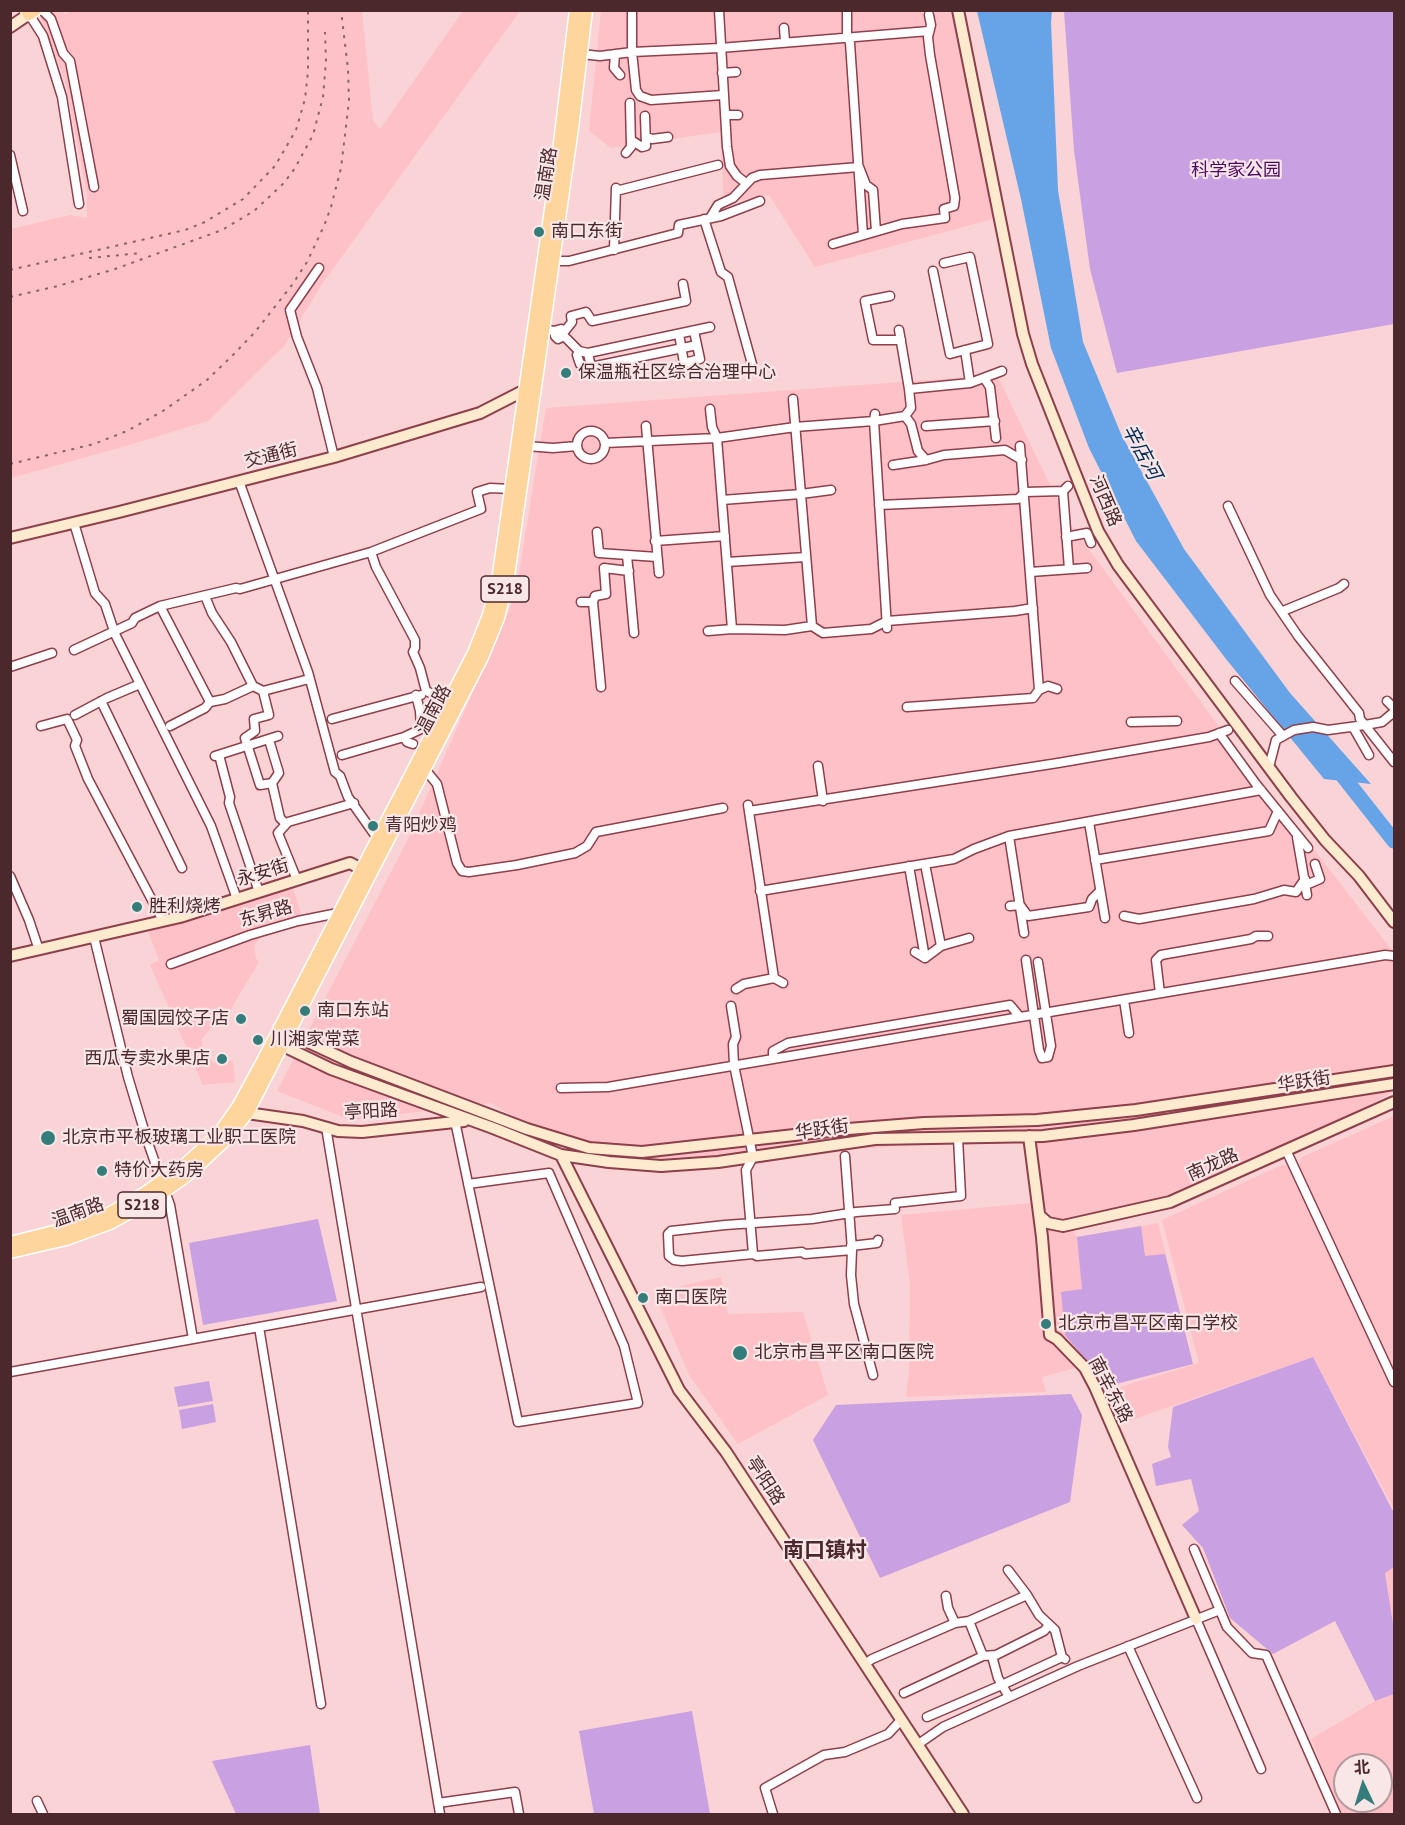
<!DOCTYPE html>
<html>
<head>
<meta charset="utf-8">
<style>
  body { margin:0 }
  #map { position:relative; width:1405px; height:1825px; overflow:hidden; background:#f9d3d6; font-family:"PT Sans","Noto Sans SC",sans-serif }
  canvas { display:block }
  .frame { position:absolute; inset:0; border:12px solid #4b282c; pointer-events:none }
  .north { position:absolute; left:1333px; top:1753px; width:60px; height:60px; box-sizing:border-box; background:#f9e6e7; border:2px solid #b39a9c; border-radius:50%; rotate:356deg; font-size:16px; font-weight:700; line-height:24px; text-align:center; color:#4b282c }
  .north::after { content:''; display:block; margin:auto; width:21px; height:27px; background:#347d7a; clip-path:polygon(50% 0,100% 100%,50% 72%,0 100%) }
</style>
</head>
<body>
<div id="map">
<canvas width="1405" height="1825"></canvas>
<div class="frame"></div>
<div class="north">北</div>
</div>
<script>
const context = document.querySelector('canvas').getContext('2d');
context.lineJoin = 'round';
function paint(path, color) {
  context.fillStyle = color;
  context.fill(path, 'evenodd');
}
function shape(rows) {
  const path = new Path2D();
  for (const r of rows) {
    if (r.length === 3) {
      path.moveTo(r[0] + r[2], r[1]);
      path.arc(r[0], r[1], r[2], 0, 2 * Math.PI);
      continue;
    }
    path.moveTo(r[0], r[1]);
    for (let i = 2; i < r.length; i += 2) path.lineTo(r[i], r[i + 1]);
  }
  return path;
}
function trace(path, color, width, dash) {
  context.strokeStyle = color;
  context.lineWidth = width;
  context.lineCap = dash ? 'butt' : 'round';
  context.setLineDash(dash || []);
  context.stroke(path);
}
function label(font, color, halo, rows, align = 'center') {
  context.font = font + ' "PT Sans","Noto Sans SC",sans-serif';
  context.lineWidth = 4.5;
  context.setLineDash([]);
  context.textBaseline = 'middle';
  context.strokeStyle = halo;
  context.fillStyle = color;
  for (const [text, x, y, turn = 0] of rows) {
    context.save();
    context.translate(x, y);
    context.rotate((+turn || 0) * Math.PI / 180);
    context.textAlign = isNaN(turn) ? turn : align;
    if (halo) context.strokeText(text, 0, 0);
    context.fillText(text, 0, 0);
    context.restore();
  }
}
paint(shape([
  [57,10,61,11,65,14,72,10,362,11,373,121,380,129,463,11,520,11,322,284,285,345,208,421,119,448,11,478,11,229,70,215,87,218,87,195,65,81,41,19],
  [601,11,955,11,993,219,815,267,769,195,724,204,720,132,611,148,589,131],
  [997,375,1066,518,1214,720,1394,953,1394,1091,1347,1118,1160,1198,1056,1220,1044,1209,1032,1139,1022,1138,593,1166,491,1103,351,1120,277,1091,407,841,515,597,546,408],
  [293,888,304,924,263,934,254,946,256,958,259,962,220,1027,211,1028,202,1039,203,1055,213,1062,233,1061,235,1082,203,1085,150,965,159,960,148,931],
  [1394,1116,1394,1509,1313,1357,1120,1424,1108,1386,1099,1383,1075,1368,1042,1377,1046,1392,906,1397,909,1370,910,1285,901,1215,1032,1203,1034,1212,1045,1229,1072,1230,1077,1237,1158,1223,1193,1364,1109,1386,1114,1389,1199,1363,1162,1220,1282,1165,1289,1166,1299,1163,1302,1157],
  [721,1277,728,1314,803,1312,828,1395,738,1444,689,1375,654,1292],
  [1394,1567,1394,1630,1385,1572],
  [1394,1694,1394,1814,1341,1814,1311,1739,1375,1701],
  [1345,1765,1381,1765,1381,1801,1345,1801]
]), '#fec1c7');
paint(shape([
  [1064,11,1394,11,1394,324,1117,373,1090,269,1074,150],
  [318,1219,337,1301,203,1325,189,1243],
  [1141,1226,1145,1256,1165,1254,1193,1364,1108,1386,1065,1335,1061,1292,1082,1289,1077,1237],
  [1313,1357,1394,1513,1394,1567,1385,1573,1394,1630,1394,1694,1375,1701,1335,1621,1273,1654,1230,1618,1203,1548,1182,1525,1199,1511,1191,1479,1156,1486,1152,1464,1171,1457,1168,1447,1173,1407],
  [209,1381,213,1401,178,1407,174,1387],
  [1071,1394,1082,1415,1070,1502,880,1578,813,1440,836,1405],
  [213,1404,216,1422,182,1429,179,1410],
  [692,1711,710,1814,594,1814,579,1731],
  [310,1745,320,1814,236,1814,212,1761]
]), '#c9a0e2');
paint(shape([
  [977,11,1052,11,1051,22,1058,190,1083,342,1121,434,1184,549,1290,693,1371,784,1324,779,1226,659,1136,541,1089,448,1051,348,1021,199]
]), '#67a4e7');
trace(shape([
  [1335,766,1394,841]
]), '#67a4e7', 15);
const street = shape([
  [42,10,51,19,63,53,70,61,94,187],
  [632,10,632,52,636,90,640,96,651,100,723,95],
  [719,10,727,147,730,166,737,176,746,183],
  [847,10,847,34,850,43,863,235],
  [29,14,43,36,62,97,79,204],
  [784,28,785,42],
  [581,54,600,56,632,52,720,48,929,31],
  [615,54,614,68,620,75],
  [722,73,736,72],
  [725,115,738,115],
  [647,137,652,139,668,137],
  [631,140,642,147,646,146,645,116],
  [626,153,631,147,630,103],
  [10,155,23,211],
  [859,167,866,185,873,190,876,231],
  [616,191,718,165],
  [710,218,718,205,733,198,752,178,760,175,859,167],
  [704,219,721,272,728,277,752,364],
  [833,244,902,224,945,218,944,209,954,206,955,198,930,55,928,37,931,25,929,15],
  [614,250,616,188],
  [552,261,569,261,678,233,679,225,721,216,760,201],
  [319,268,290,310,297,337,317,388,334,457],
  [933,271,950,354,988,344,970,257,944,263],
  [890,296,865,301,873,340,901,340],
  [542,329,554,331,561,329,564,336,558,339,555,336,554,331],
  [899,330,909,389],
  [564,332,572,322,571,316,586,312,592,321,686,301,683,284],
  [679,334,684,363,700,359,694,331],
  [564,336,579,351,588,353,710,327],
  [965,350,970,383],
  [579,351,577,355,580,364],
  [588,353,591,367,697,345],
  [984,378,990,387,996,438],
  [793,399,812,626],
  [710,409,712,427,717,438,732,629],
  [875,414,874,421,887,628],
  [905,416,911,408,909,389,970,383,1002,371],
  [646,426,659,573],
  [926,426,995,421],
  [591,445,14],
  [605,443,717,438,795,427,874,421,905,416,911,424,918,451,926,460],
  [526,446,553,448,577,446],
  [1020,446,1039,690],
  [893,465,926,460,944,455,1005,450,1022,460],
  [239,481,308,672,335,772,340,776,348,797,377,838],
  [1068,486,1063,491,1069,569],
  [722,500,801,494,831,490],
  [879,505,1018,499,1025,492,1063,491],
  [1228,506,1270,595,1298,636,1359,713,1360,719,1394,762],
  [74,523,95,593,105,604,115,634,211,826,237,899],
  [597,532,599,553,657,557],
  [1066,537,1087,533,1091,543],
  [655,541,725,536],
  [371,552,376,567,415,640,415,648,413,652,420,668,426,691,449,701],
  [627,555,634,633],
  [727,562,806,557],
  [1030,572,1087,568],
  [205,596,212,613,231,642,253,686],
  [581,602,593,602],
  [160,606,210,702],
  [1283,611,1339,588,1344,584],
  [708,631,732,629,785,630,812,626,823,633,871,629,887,621,1015,611,1033,608],
  [74,650,132,623,135,618,160,606,236,588,240,589,371,552,481,509,477,492,490,488,511,489],
  [10,667,52,653],
  [1235,681,1283,736],
  [601,687,593,602,595,596,606,594,604,568,629,571],
  [263,691,269,715,254,719,255,731,245,738,260,785,272,783],
  [101,701,182,868],
  [1387,701,1394,708],
  [907,707,1033,698,1039,690,1048,686,1057,689],
  [75,715,107,698,140,684],
  [332,719,421,695],
  [1131,722,1177,721],
  [41,726,67,719,77,740,75,746,88,779,163,921],
  [170,726,205,708,210,702,225,699,253,686,263,691,309,679],
  [1353,727,1369,755],
  [1219,733,1256,784,1308,848],
  [404,737,407,742,413,744],
  [269,740,279,773,272,783,280,818,286,824],
  [219,755,230,797,229,803,259,892],
  [342,755,404,737,421,729,420,711,416,695],
  [215,756,278,736],
  [818,766,823,801],
  [1269,767,1276,740,1294,730,1313,727,1328,730,1365,725,1382,722,1394,712],
  [424,768,437,784,457,863,462,871,469,872,517,865,575,853,587,846,596,832,723,808],
  [748,805,774,978],
  [749,811,1058,763,1209,737,1228,730],
  [1089,822,1105,918],
  [1009,836,1024,933],
  [1297,837,1307,895],
  [1095,860,1269,831,1278,811],
  [925,864,941,946],
  [909,866,925,958],
  [10,876,29,920,39,950],
  [297,880,278,833,288,822,354,803],
  [1306,885,1320,879,1315,864],
  [760,891,954,859,974,849,1009,836,1261,790],
  [1010,906,1020,905,1028,916,1089,907,1092,899,1100,891],
  [1124,916,1139,919,1254,899,1284,890,1296,892,1305,879],
  [94,937,128,1077,147,1140,170,1205,193,1339],
  [915,952,925,958,941,946,969,938],
  [1026,960,1039,1050,1042,1058,1048,1057,1051,1046,1038,962],
  [171,964,250,935,298,921,338,913],
  [736,989,744,984,774,978,783,983],
  [1160,993,1156,960,1161,955,1251,939,1256,936,1268,936],
  [1124,1000,1129,1033],
  [731,1006,736,1037,733,1044,734,1065,753,1157,746,1170,753,1254],
  [773,1059,773,1051,788,1043,1010,1005,1020,1017],
  [561,1088,608,1087,1362,959,1385,955,1394,956],
  [455,1121,518,1422,638,1403,624,1346,549,1173,468,1184],
  [326,1127,440,1814],
  [1286,1150,1394,1382],
  [845,1156,852,1250,851,1275,854,1304,873,1375],
  [895,1203,961,1196,958,1138],
  [851,1246,877,1243,878,1240],
  [852,1250,805,1254,802,1252,757,1256,753,1254,682,1261,674,1260,669,1256,668,1234,671,1231,725,1225,812,1219,856,1212,895,1209],
  [259,1327,321,1704],
  [10,1372,481,1287],
  [1194,1549,1227,1627,1252,1653,1266,1655,1336,1814],
  [1008,1570,1027,1595,1039,1615,1055,1630,1062,1657,1065,1659],
  [946,1596,948,1608,955,1623],
  [1196,1619,1261,1769],
  [969,1621,983,1656],
  [1128,1646,1197,1798],
  [992,1656,998,1678,1009,1697],
  [865,1664,872,1659,955,1623,969,1621,1027,1595],
  [904,1693,983,1656,996,1655,1044,1631,1049,1625],
  [927,1717,1004,1684,1062,1657],
  [917,1745,943,1727,1078,1666,1220,1610],
  [37,1801,43,1814],
  [438,1803,515,1792,519,1814],
  [773,1814,765,1788,824,1755,845,1752,888,1734,901,1720]
]);
const secondary = shape([
  [958,10,1023,334,1032,364,1098,531,1118,565,1291,797,1325,840,1359,876,1394,922],
  [10,27,29,14],
  [10,538,119,512,334,457,480,413,525,390,531,391],
  [10,956,180,917,350,863,367,872],
  [282,1030,351,1062,527,1129,589,1148,642,1152,848,1129,924,1123,1037,1120,1136,1110,1394,1071],
  [277,1043,331,1069,493,1128,561,1155,609,1162,661,1166,718,1162,875,1139,1043,1136,1134,1125,1394,1084],
  [241,1108,247,1113,303,1121,338,1131,362,1132,464,1121],
  [1029,1136,1042,1237,1050,1335,1057,1339,1085,1368,1095,1387,1196,1619],
  [561,1155,679,1390,726,1452,963,1814],
  [1040,1216,1048,1223,1063,1226,1170,1202,1394,1102]
]);
const primary = shape([
  [27,10,29,14,35,10],
  [10,1243,70,1228,107,1215,144,1194,184,1166,219,1134,238,1107,263,1061,474,653,489,615,499,574,558,160,576,10],
  [10,1252,66,1239,110,1223,149,1202,190,1173,225,1140,247,1113,482,657,498,618,508,576,572,128,586,10]
]);
trace(street, '#8d3f4b', 11);
trace(secondary, '#8d3f4b', 14);
trace(primary, '#fff', 15);
trace(street, '#fff', 8);
trace(secondary, '#feeace', 10);
trace(primary, '#fed59d', 12);
trace(shape([
  [89,258,142,253],
  [10,270,185,230,205,222,243,199,275,166,296,130,305,99,308,71,308,10],
  [10,297,58,286,115,269,222,230,254,211,284,183,295,168,313,135,323,97,326,61,325,32],
  [10,464,94,444,127,431,163,411,207,380,232,356,255,332,292,285,307,262,324,226,331,207,341,168,349,101,348,69,341,10]
]), '#896569', 2, [3, 6]);
for (const [x, y, r, color] of [
  [539,232,6,"#347d7a"],
  [566,373,6,"#347d7a"],
  [373,826,6,"#347d7a"],
  [137,907,6,"#347d7a"],
  [305,1011,6,"#347d7a"],
  [241,1019,6,"#347d7a"],
  [258,1040,6,"#347d7a"],
  [222,1059,6,"#347d7a"],
  [48,1138,8,"#347d7a"],
  [102,1171,6,"#347d7a"],
  [643,1298,6,"#347d7a"],
  [1046,1324,6,"#347d7a"],
  [740,1353,8,"#347d7a"]
]) {
  const dot = new Path2D();
  dot.arc(x, y, r, 0, 2 * Math.PI);
  context.fillStyle = color;
  context.fill(dot);
  trace(dot, '#f9e6e7', 2);
}
for (const [x, y, w] of [
  [505,589,48],
  [142,1205,48]
]) {
  const box = new Path2D();
  box.roundRect(x - w / 2, y - 13, w, 26, 4.5);
  context.fillStyle = '#f9e6e7';
  context.fill(box);
  trace(box, '#4b282c', 1.5);
}
label('bold 16px', '#4b282c', null, [
  ["S218",505,589],
  ["S218",142,1205]
]);
label('18px', '#4b0966', '#f9e6e7', [
  ["科学家公园",1236,171]
]);
label('18px', '#4b282c', '#f9e6e7', [
  ["温南路",547,174,-81],
  ["交通街",271,456,-14],
  ["河西路",1105,501,67],
  ["温南路",434,710,-62],
  ["永安街",263,873,-17],
  ["东昇路",266,914,-16],
  ["华跃街",1304,1082,-9],
  ["亭阳路",371,1112,-3],
  ["华跃街",822,1130,-8],
  ["南龙路",1213,1165,-24],
  ["温南路",78,1213,-20],
  ["南辛东路",1110,1390,62],
  ["亭阳路",765,1481,57]
]);
label('18px', '#4b282c', '#f9e6e7', [
  ["南口东街",551,232],
  ["保温瓶社区综合治理中心",578,373],
  ["青阳炒鸡",385,826],
  ["胜利烧烤",149,907],
  ["南口东站",317,1011],
  ["蜀国园饺子店",229,1019,"right"],
  ["川湘家常菜",270,1040],
  ["西瓜专卖水果店",210,1059,"right"],
  ["北京市平板玻璃工业职工医院",62,1138],
  ["特价大药房",114,1171],
  ["南口医院",655,1298],
  ["北京市昌平区南口学校",1058,1324],
  ["北京市昌平区南口医院",754,1353]
], 'left');
label('italic 20px', '#012d58', '#f9e6e7', [
  ["辛店河",1141,452,62]
]);
label('bold 21px', '#4b282c', '#f9e6e7', [
  ["南口镇村",825,1551]
]);
</script>
</body>
</html>
